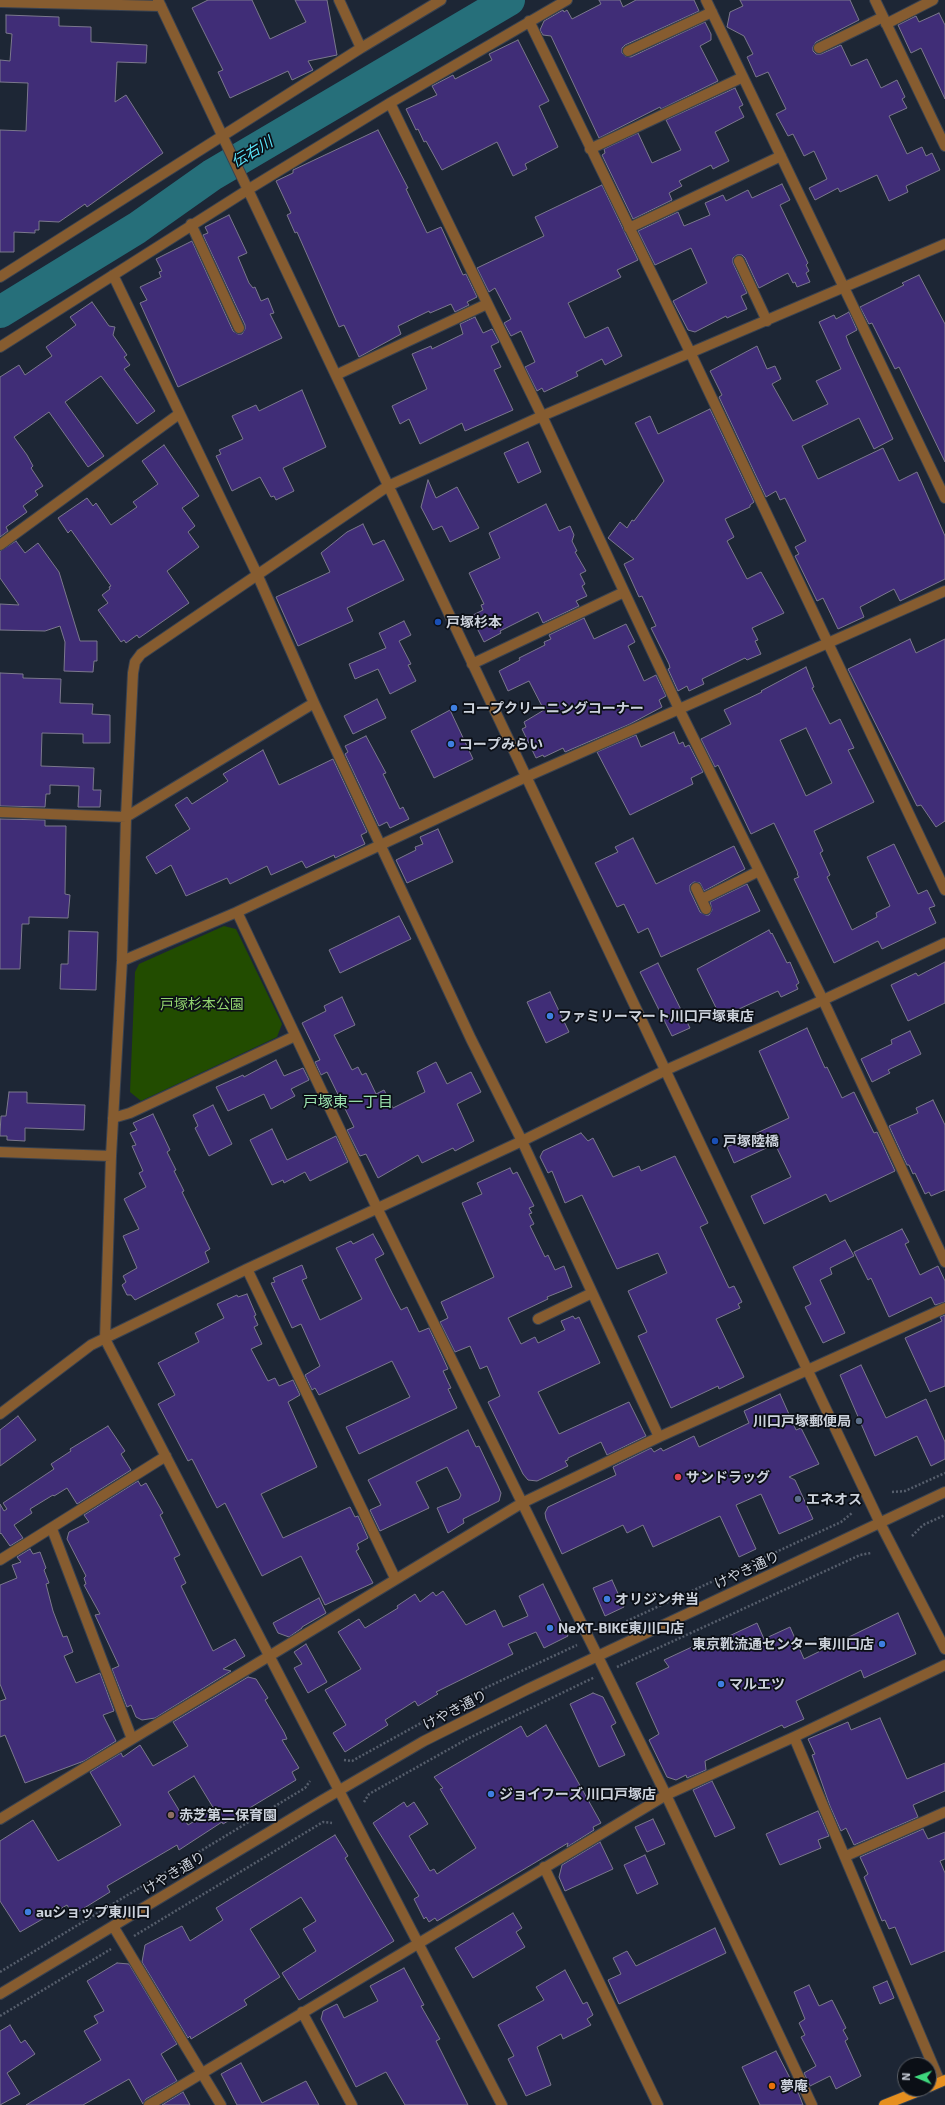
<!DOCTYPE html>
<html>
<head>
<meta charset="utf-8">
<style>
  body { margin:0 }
  #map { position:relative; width:945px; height:2105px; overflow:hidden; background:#1d2635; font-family:"Exo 2",sans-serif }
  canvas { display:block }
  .north { position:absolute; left:897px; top:2057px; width:40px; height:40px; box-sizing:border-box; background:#0b0f16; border:1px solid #585d65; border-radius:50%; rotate:272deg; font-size:11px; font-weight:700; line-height:16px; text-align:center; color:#ccd2dc }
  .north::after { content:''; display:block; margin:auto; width:14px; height:18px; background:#3ed77d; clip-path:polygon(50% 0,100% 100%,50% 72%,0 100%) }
</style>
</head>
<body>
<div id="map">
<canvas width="945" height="2105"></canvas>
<div class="north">N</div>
</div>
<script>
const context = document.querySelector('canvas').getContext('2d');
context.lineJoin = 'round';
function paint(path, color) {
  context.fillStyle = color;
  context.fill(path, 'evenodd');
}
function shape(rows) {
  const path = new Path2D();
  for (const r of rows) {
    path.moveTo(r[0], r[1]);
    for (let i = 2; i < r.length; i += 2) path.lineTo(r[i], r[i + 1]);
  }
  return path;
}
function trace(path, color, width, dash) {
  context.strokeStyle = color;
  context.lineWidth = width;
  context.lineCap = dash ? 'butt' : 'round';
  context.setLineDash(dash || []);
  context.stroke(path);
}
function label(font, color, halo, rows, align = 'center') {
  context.font = font + ' "Exo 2","Noto Sans JP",sans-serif';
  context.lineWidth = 3.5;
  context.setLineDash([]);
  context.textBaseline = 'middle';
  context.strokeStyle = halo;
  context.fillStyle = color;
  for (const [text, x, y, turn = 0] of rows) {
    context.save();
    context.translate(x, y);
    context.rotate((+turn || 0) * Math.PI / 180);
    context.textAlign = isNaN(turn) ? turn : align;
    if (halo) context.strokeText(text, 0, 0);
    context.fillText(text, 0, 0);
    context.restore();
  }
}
paint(shape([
  [224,926,236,929,282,1024,277,1037,141,1101,130,1092,135,972,139,964]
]), '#224c00');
trace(shape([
  [0,312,137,228,212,175,509,0]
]), '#266f7a', 32);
const building = shape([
  [208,0,252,0,270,39,306,22,295,0,327,0,337,55,308,61,313,70,292,80,288,71,230,98,218,72,223,70,192,8,208,0],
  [599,0,620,0,623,7,636,0,694,0,699,11,625,45,622,48,622,53,625,56,631,57,705,22,711,34,711,40,700,46,718,81,661,109,660,107,599,138,551,36,543,35,540,30,544,21,563,10,564,12,567,10,572,19,601,4,599,0],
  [740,0,850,0,859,20,816,42,813,47,813,51,816,54,821,54,841,45,851,66,867,59,881,88,897,80,905,97,902,99,907,108,889,116,907,154,922,147,926,156,932,153,940,170,906,186,908,192,889,201,877,175,840,192,838,188,815,200,809,188,827,179,814,151,804,156,793,134,788,136,776,114,786,109,768,72,756,77,747,57,753,54,744,36,727,27,730,12,743,6,740,0],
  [939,13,945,25,945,99,921,48,911,53,898,25,916,16,919,22,939,13],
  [6,15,59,17,59,26,91,27,91,42,147,45,146,63,117,62,115,102,126,95,163,153,87,207,85,204,59,222,39,221,39,230,35,230,35,233,14,232,14,252,0,252,0,130,26,131,28,83,0,82,0,60,10,61,12,34,6,33,6,15],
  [518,40,549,101,539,106,558,147,525,164,527,169,513,176,497,142,442,170,426,141,424,142,418,129,416,130,406,109,437,95,432,86,453,75,455,79,492,60,489,54,518,40],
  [735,88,743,105,739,107,744,117,715,132,729,161,713,169,711,165,679,181,682,186,669,193,672,200,633,219,602,155,605,153,604,149,638,133,652,163,681,150,666,120,735,88],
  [378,130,408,188,406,189,427,233,441,227,463,275,466,274,477,297,467,302,469,305,455,312,451,304,430,313,429,311,398,326,401,334,359,357,344,325,339,327,297,232,295,233,287,215,291,213,276,181,293,173,293,170,378,130],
  [782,184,790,200,780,205,808,263,806,265,809,271,806,273,810,282,797,287,795,282,793,283,788,273,759,288,745,258,742,255,737,255,733,258,733,263,747,293,741,296,747,309,727,318,726,316,695,332,688,330,673,301,707,283,691,248,655,265,638,231,678,212,684,226,710,215,705,203,723,195,726,201,748,190,752,198,782,184],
  [602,185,638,260,617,270,621,277,568,303,585,338,608,327,622,356,605,365,602,359,576,372,578,376,544,392,542,388,537,391,525,367,535,362,521,331,511,336,504,323,511,319,495,288,489,292,477,268,544,236,535,217,602,185],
  [229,215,247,253,238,257,249,283,253,288,255,287,261,301,268,298,274,313,270,314,282,338,178,387,140,303,147,300,140,287,161,277,159,272,162,271,156,259,192,241,233,331,238,334,242,334,245,329,245,325,203,235,208,233,205,227,229,215],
  [919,275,945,324,945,462,899,367,895,369,872,323,869,324,860,307,904,285,902,283,919,275],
  [92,302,109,326,115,327,113,335,127,355,124,357,130,365,124,369,155,411,137,424,101,376,65,402,104,456,88,467,49,412,14,437,27,455,33,466,31,468,43,486,35,491,38,495,23,506,27,512,6,527,8,531,0,537,0,377,19,365,25,375,52,356,46,347,76,325,70,317,92,302],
  [849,312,857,330,846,336,849,344,893,439,874,449,859,418,802,446,818,479,883,448,899,481,917,472,945,536,945,579,900,601,894,589,860,607,864,617,838,629,823,598,817,601,795,556,799,554,795,547,806,541,785,498,780,500,776,491,766,497,719,397,722,395,710,371,757,346,767,369,775,366,781,379,772,384,793,421,828,404,816,381,841,369,819,322,834,315,836,319,849,312],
  [475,317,483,333,492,329,499,342,491,346,501,367,494,370,513,410,465,431,462,423,420,444,409,419,400,424,392,406,427,389,412,354,431,346,432,349,463,334,460,324,475,317],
  [302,390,326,447,283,468,294,491,276,500,274,496,271,497,260,477,232,491,216,456,221,454,219,450,243,439,232,416,256,405,259,411,302,390],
  [710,409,754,502,750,505,750,507,725,519,734,537,727,541,747,579,761,572,784,613,752,628,758,640,755,641,761,654,747,660,745,658,702,679,704,684,689,691,687,686,678,691,668,669,670,668,669,664,651,628,656,626,642,596,639,597,624,564,634,559,608,538,620,522,627,528,632,520,634,521,664,481,635,423,650,416,658,434,710,409],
  [528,442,541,472,518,483,504,453,528,442],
  [164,445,199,496,182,508,195,526,188,532,199,547,167,571,189,603,139,638,137,635,126,643,124,640,121,642,98,610,108,603,102,595,110,589,109,587,111,586,71,530,68,533,58,518,87,498,93,506,96,503,111,525,137,507,133,502,158,484,142,461,164,445],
  [428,480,436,498,457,487,479,528,450,542,442,526,433,530,421,507,428,480],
  [546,504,559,531,570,526,574,535,572,541,577,551,575,552,586,571,580,574,585,584,582,586,587,596,576,601,579,606,543,623,538,612,500,631,501,633,484,642,471,616,483,610,481,605,484,604,469,573,500,558,489,533,546,504],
  [363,524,373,545,384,540,404,580,347,608,353,621,298,646,276,597,330,572,321,553,347,532,363,524],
  [16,541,25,553,38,543,59,572,80,641,97,641,97,661,94,661,93,672,64,671,65,642,60,626,45,631,0,630,0,604,19,605,0,578,0,551,16,541],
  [584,618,594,639,626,624,635,642,628,646,644,681,656,675,666,696,659,700,662,707,630,724,565,752,563,748,544,757,543,755,536,758,522,729,526,727,524,722,544,710,529,681,508,691,499,671,520,660,519,658,545,645,544,642,551,639,549,635,584,618],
  [404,621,411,635,399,641,411,664,408,665,416,681,390,694,378,669,355,679,349,664,386,648,379,633,404,621],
  [910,639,916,653,945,639,945,821,936,827,921,805,917,806,848,669,910,639],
  [806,667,814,687,812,688,830,724,840,719,854,748,848,750,874,802,814,831,823,851,820,853,830,875,827,877,852,930,877,917,876,913,890,906,867,857,894,844,918,894,927,890,935,906,929,908,936,923,882,949,878,941,834,963,794,879,799,877,797,874,798,873,774,823,751,834,719,767,718,765,715,767,701,739,731,724,724,710,762,692,761,691,806,667],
  [806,728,832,783,806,796,780,740,806,728],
  [0,673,23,674,23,678,61,679,60,703,93,704,92,714,110,715,110,743,83,743,83,734,42,733,41,766,94,768,93,790,101,790,100,807,78,807,79,786,50,785,50,794,46,794,45,807,0,806,0,673],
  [377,699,386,718,353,734,344,716,377,699],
  [450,710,473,759,434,778,411,731,450,710],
  [674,732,679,744,683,742,685,747,689,745,703,772,691,778,693,784,630,815,597,752,636,735,641,747,674,732],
  [366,736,386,773,383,774,400,809,403,807,409,819,390,828,387,822,379,826,345,754,348,752,345,746,366,736],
  [263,750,279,785,333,759,367,832,361,835,365,844,335,858,334,855,306,868,302,861,271,875,267,866,230,884,227,878,186,896,171,865,156,874,146,857,190,829,175,805,187,797,192,804,228,781,223,774,263,750],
  [0,819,45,820,45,826,66,826,65,894,70,895,68,918,29,917,29,924,22,924,20,969,0,969,0,819],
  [438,829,453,862,407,883,396,860,416,850,415,847,423,844,420,837,438,829],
  [633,838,656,884,734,846,745,869,704,891,700,883,694,882,690,885,690,891,700,912,706,915,709,915,712,910,710,902,747,884,760,911,661,957,648,928,638,933,624,904,617,907,595,863,618,852,615,847,633,838],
  [399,916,411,939,340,973,329,950,399,916],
  [769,930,771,934,772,933,787,963,790,962,799,983,796,985,798,989,781,997,778,991,739,1009,740,1011,722,1020,697,969,769,930],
  [69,931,98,932,96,990,60,989,61,964,68,964,69,931],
  [945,962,945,1003,908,1021,891,985,916,973,918,976,945,962],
  [658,963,690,1028,672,1036,640,972,658,963],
  [550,992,569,1032,546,1043,527,1002,550,992],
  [342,997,355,1025,334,1035,352,1070,358,1067,362,1075,366,1073,376,1094,384,1090,393,1108,425,1092,417,1072,436,1062,447,1084,471,1072,481,1092,457,1104,474,1141,455,1151,453,1148,422,1163,418,1155,378,1178,366,1154,360,1156,347,1130,354,1127,327,1072,321,1075,315,1062,320,1060,302,1023,326,1011,324,1006,342,997],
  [807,1028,825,1068,827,1067,842,1098,854,1092,874,1133,877,1132,895,1171,830,1202,826,1194,764,1224,751,1196,791,1177,775,1144,734,1163,727,1147,789,1118,759,1051,807,1028],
  [910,1031,921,1054,888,1070,890,1073,872,1082,861,1059,892,1044,891,1040,910,1031],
  [276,1060,284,1076,303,1068,309,1080,291,1089,295,1096,271,1109,264,1094,228,1111,216,1087,243,1075,244,1077,276,1060],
  [9,1092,27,1092,27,1103,85,1105,84,1130,25,1128,25,1141,7,1140,7,1136,0,1136,0,1133,1,1116,6,1116,9,1092],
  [933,1100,945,1125,945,1190,931,1196,929,1192,925,1194,915,1173,913,1174,909,1165,907,1165,889,1126,918,1113,916,1108,933,1100],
  [213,1105,232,1144,209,1156,195,1128,198,1126,193,1115,213,1105],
  [153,1114,170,1150,167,1152,176,1170,174,1171,184,1191,182,1192,210,1249,205,1252,209,1262,135,1300,131,1295,127,1295,122,1285,126,1282,123,1276,137,1268,123,1236,139,1229,124,1199,146,1187,139,1173,143,1171,132,1146,136,1145,130,1133,137,1130,133,1123,153,1114],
  [272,1129,287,1160,336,1136,348,1162,310,1181,305,1172,284,1183,283,1180,272,1185,250,1140,272,1129],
  [581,1133,588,1141,593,1138,613,1177,639,1166,641,1171,675,1156,708,1223,700,1227,729,1288,734,1286,742,1302,738,1304,740,1308,716,1319,744,1377,719,1389,718,1386,671,1408,638,1336,647,1332,628,1291,667,1273,658,1253,617,1269,582,1195,565,1203,552,1171,548,1173,540,1157,543,1151,581,1133],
  [510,1168,513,1174,517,1172,534,1206,529,1208,532,1213,529,1214,534,1224,530,1226,545,1257,548,1255,555,1270,564,1266,572,1287,547,1297,548,1299,508,1318,521,1344,535,1337,538,1343,565,1330,561,1321,573,1316,575,1319,579,1317,600,1363,538,1392,559,1434,629,1402,646,1436,607,1455,601,1442,568,1458,568,1460,565,1461,568,1466,537,1481,528,1480,523,1474,488,1402,500,1396,487,1366,480,1369,470,1346,455,1352,440,1322,448,1318,441,1302,494,1277,462,1203,482,1194,477,1183,510,1168],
  [902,1229,909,1242,905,1244,920,1275,938,1266,945,1281,945,1302,935,1305,931,1297,889,1317,871,1278,868,1280,854,1252,902,1229],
  [373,1234,384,1254,375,1259,392,1293,401,1310,407,1307,419,1332,429,1328,443,1358,448,1369,443,1371,451,1388,448,1389,457,1408,359,1454,346,1427,410,1397,392,1361,319,1395,315,1388,312,1390,305,1375,320,1366,301,1324,292,1328,271,1283,275,1282,273,1278,302,1265,307,1278,302,1280,320,1320,362,1299,336,1248,351,1241,353,1244,373,1234],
  [845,1240,854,1256,830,1268,832,1274,820,1280,845,1333,823,1343,805,1307,811,1304,793,1267,845,1240],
  [247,1294,256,1315,254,1316,258,1325,254,1327,262,1344,251,1349,268,1381,275,1378,279,1386,293,1380,300,1395,288,1402,317,1467,261,1494,283,1538,350,1507,355,1517,358,1516,368,1538,357,1544,359,1549,356,1551,373,1583,325,1605,301,1556,262,1576,225,1503,217,1508,192,1459,188,1461,158,1404,175,1395,158,1363,199,1342,195,1333,224,1318,217,1304,237,1295,238,1297,247,1294],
  [945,1315,945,1386,930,1392,905,1338,942,1321,940,1317,945,1315],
  [861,1365,886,1418,926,1399,945,1442,945,1459,931,1466,917,1436,875,1456,840,1375,861,1365],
  [780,1394,796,1430,801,1428,819,1464,789,1477,795,1480,813,1519,779,1534,761,1494,736,1505,756,1549,739,1557,720,1516,653,1547,643,1525,627,1533,623,1525,562,1554,546,1519,545,1513,548,1507,616,1475,613,1467,651,1448,654,1452,661,1448,663,1451,694,1436,699,1447,749,1423,744,1411,780,1394],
  [18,1416,36,1440,0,1466,0,1430,18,1416],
  [108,1426,125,1451,121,1454,131,1470,77,1504,67,1488,54,1496,53,1495,30,1509,32,1513,14,1525,23,1538,10,1546,1,1533,0,1534,0,1504,4,1511,7,1509,3,1503,54,1469,51,1464,71,1451,70,1449,108,1426],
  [468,1430,476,1447,479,1446,498,1486,501,1493,499,1501,463,1519,464,1523,448,1533,437,1508,459,1499,461,1495,447,1467,416,1482,429,1508,380,1531,370,1510,381,1505,368,1480,468,1430],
  [138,1481,141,1486,146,1483,163,1513,160,1515,180,1555,174,1558,186,1583,181,1586,213,1651,235,1639,245,1656,223,1669,231,1671,155,1718,142,1720,136,1717,131,1705,127,1707,112,1669,119,1666,95,1615,100,1614,84,1585,86,1584,84,1578,86,1576,67,1539,69,1532,89,1522,84,1515,138,1481],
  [30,1549,33,1554,40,1552,46,1568,44,1570,49,1583,46,1584,53,1611,63,1637,67,1636,73,1652,64,1656,76,1683,100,1673,114,1711,103,1715,116,1741,84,1761,25,1783,5,1735,0,1737,0,1701,6,1699,0,1684,0,1585,17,1578,12,1565,21,1562,17,1557,30,1549],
  [612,1580,624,1607,605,1616,593,1588,612,1580],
  [543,1584,568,1636,544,1648,536,1632,508,1644,513,1654,436,1692,438,1694,418,1706,415,1701,385,1720,388,1725,345,1752,333,1733,346,1725,325,1690,361,1669,338,1632,359,1619,365,1628,398,1608,397,1606,415,1594,420,1602,433,1592,436,1596,443,1591,466,1625,495,1610,503,1627,528,1616,519,1596,543,1584],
  [319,1598,326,1613,302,1627,302,1628,289,1637,278,1633,273,1623,319,1598],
  [898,1613,916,1654,864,1678,861,1670,796,1701,804,1719,784,1728,782,1725,705,1761,706,1770,687,1778,686,1775,676,1780,667,1777,649,1740,659,1734,636,1683,669,1667,664,1660,709,1639,712,1644,757,1623,764,1639,790,1627,804,1659,898,1613],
  [306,1644,327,1682,308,1693,294,1668,302,1664,294,1652,306,1644],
  [248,1677,256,1679,268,1698,265,1700,284,1732,287,1739,282,1740,299,1768,292,1772,296,1780,223,1824,222,1822,179,1850,177,1845,107,1886,110,1892,73,1915,67,1905,20,1932,0,1901,0,1841,33,1820,58,1861,121,1825,90,1772,121,1753,123,1757,140,1745,153,1766,188,1746,173,1722,248,1677],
  [194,1776,214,1809,188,1825,168,1792,194,1776],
  [593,1693,603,1697,616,1723,611,1726,625,1755,599,1767,570,1704,593,1693],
  [880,1718,907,1779,945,1763,945,1791,913,1805,918,1817,854,1845,846,1828,841,1831,830,1806,812,1755,815,1754,808,1739,848,1722,851,1730,880,1718],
  [546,1725,601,1823,593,1827,594,1830,567,1847,568,1843,437,1921,435,1918,429,1922,426,1917,424,1919,414,1899,419,1896,373,1823,404,1802,407,1807,414,1802,428,1824,409,1836,430,1871,434,1869,437,1874,476,1848,440,1789,443,1788,434,1777,521,1726,527,1737,546,1725],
  [712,1781,735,1828,715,1837,693,1790,712,1781],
  [818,1811,829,1836,818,1840,821,1848,780,1865,766,1834,818,1811],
  [653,1819,665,1844,647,1852,635,1827,653,1819],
  [923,1829,928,1839,945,1832,945,1859,940,1861,945,1873,945,1951,911,1965,895,1927,889,1929,885,1920,882,1921,864,1877,868,1874,860,1857,923,1829],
  [335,1835,348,1856,345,1858,394,1941,299,2000,282,1973,316,1951,303,1929,316,1921,301,1897,250,1929,280,1977,244,2000,247,2005,191,2039,190,2036,188,2038,142,1962,145,1945,182,1926,190,1941,223,1920,216,1908,335,1835],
  [600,1842,613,1869,565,1891,559,1877,562,1865,600,1842],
  [645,1855,658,1884,637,1894,624,1865,645,1855],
  [513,1913,522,1928,516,1932,525,1947,473,1978,455,1948,513,1913],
  [715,1928,726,1953,619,2004,608,1980,621,1974,613,1958,627,1951,636,1966,715,1928],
  [117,1963,129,1964,177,2044,161,2054,177,2081,146,2099,143,2104,129,2079,83,2105,26,2105,101,2060,84,2031,98,2023,94,2016,104,2011,87,1981,117,1963],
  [404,1968,424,2005,421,2006,440,2039,436,2041,468,2105,405,2105,386,2072,356,2087,321,2019,323,2011,337,2004,344,2018,378,2001,370,1986,404,1968],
  [565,1970,583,2004,587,2002,593,2015,587,2019,591,2025,563,2039,561,2034,537,2047,551,2085,526,2096,508,2059,514,2056,498,2025,544,2000,536,1987,565,1970],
  [887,1981,894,1998,880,2004,873,1987,887,1981],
  [809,1985,819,2006,832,2000,846,2028,843,2030,848,2039,845,2041,861,2076,836,2089,830,2076,810,2086,804,2073,816,2066,801,2037,805,2035,799,2023,805,2019,794,1992,809,1985],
  [10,2025,21,2043,25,2040,35,2054,7,2073,20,2094,0,2105,0,2031,10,2025],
  [776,2051,791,2080,793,2079,803,2105,760,2105,742,2067,776,2051],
  [241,2063,262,2103,306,2081,319,2105,237,2105,221,2074,241,2063],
  [183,2092,190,2105,162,2105,183,2092]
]);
paint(building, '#402d77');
trace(building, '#7b788d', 1);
const minor = shape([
  [158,0,880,1523,945,1649],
  [339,0,361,48],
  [706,0,945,498],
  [875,0,945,146],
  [0,2,161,6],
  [529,21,691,354,945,890],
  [886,24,933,0],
  [819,48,883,17],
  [628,51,712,12],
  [390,103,542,416,679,709,823,1000,945,1262],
  [590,149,743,77],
  [191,224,239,328],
  [629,228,781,156],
  [739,261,767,321],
  [113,275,257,574,314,703,471,1039,522,1141,659,1437],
  [0,277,361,48,441,0],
  [0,347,249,189,390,103,567,0],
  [336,375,487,304],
  [0,545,179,414],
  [472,664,624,592],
  [0,812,126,817,314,703],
  [696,888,706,909],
  [702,899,759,871],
  [237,912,377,1208,666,1795,812,2105],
  [122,961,237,912,526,777,945,591],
  [113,1118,130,1113,295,1036],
  [0,1152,111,1156],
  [247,1269,395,1578],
  [538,1319,592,1293],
  [0,1414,91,1345,247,1269,522,1141,666,1070,823,1000,945,943],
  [52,1529,132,1739],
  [0,1560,166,1456],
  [794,1737,940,2082],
  [0,1819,522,1503,659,1437,945,1308],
  [846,1856,945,1812],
  [544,1867,658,2105],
  [113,1926,221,2105],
  [0,1994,321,1801,424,1741,528,1689,945,1492],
  [302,2012,352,2105],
  [149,2105,666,1795,794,1737,945,1665],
  [502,2105,105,1339,111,1156,122,961,126,817,133,673,135,662,141,654,388,486,542,416,945,244]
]);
const major = shape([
  [929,2087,945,2080],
  [884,2105,924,2089]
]);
trace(minor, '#394250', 12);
trace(major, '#394250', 12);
trace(shape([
  [892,1492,905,1491,945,1473],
  [912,1536,923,1525,945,1515],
  [601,1633,841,1522,852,1513],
  [617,1667,860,1555,871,1553],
  [344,1760,352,1761,481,1690,577,1645],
  [364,1802,369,1794,469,1738,595,1677],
  [134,1936,323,1822,332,1823],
  [0,1972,305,1788,310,1781],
  [0,2016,111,1949]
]), '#565e6c', 2.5, [2, 2]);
trace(minor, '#865c30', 10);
trace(major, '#e68f1f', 10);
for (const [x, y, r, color] of [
  [438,622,4,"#1a4fb4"],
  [454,708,4,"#3f7fe0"],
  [451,744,4,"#3f7fe0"],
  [550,1016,4,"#3f7fe0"],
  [715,1141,4,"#1a4fb4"],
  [859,1421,4,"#5c6f8a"],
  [678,1477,4,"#e0444e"],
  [798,1499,4,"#5c6f8a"],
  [607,1599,4,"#3f7fe0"],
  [550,1628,4,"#3f7fe0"],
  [882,1644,4,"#3f7fe0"],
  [721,1684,4,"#3f7fe0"],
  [491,1794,4,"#3f7fe0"],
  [171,1815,4,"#8d6e63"],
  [28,1912,4,"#3f7fe0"],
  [772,2086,4,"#e8710a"]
]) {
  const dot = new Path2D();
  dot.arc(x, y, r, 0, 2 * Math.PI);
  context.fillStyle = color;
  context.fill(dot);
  trace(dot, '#0b0f16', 1.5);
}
label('bold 14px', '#ccd2dc', '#0b0f16', [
  ["戸塚杉本",446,622],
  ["コープクリーニングコーナー",462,708],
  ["コープみらい",459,744],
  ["ファミリーマート川口戸塚東店",558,1016],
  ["戸塚陸橋",723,1141],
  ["川口戸塚郵便局",851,1421,"right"],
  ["サンドラッグ",686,1477],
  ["エネオス",806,1499],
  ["オリジン弁当",615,1599],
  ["NeXT-BIKE東川口店",558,1628],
  ["東京靴流通センター東川口店",874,1644,"right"],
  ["マルエツ",729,1684],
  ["ジョイフーズ 川口戸塚店",499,1794],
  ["赤芝第二保育園",179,1815],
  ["auショップ東川口",36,1912],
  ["夢庵",780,2086]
], 'left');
label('14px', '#93d56f', '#0b0f16', [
  ["戸塚杉本公園",202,1004]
]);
label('14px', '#ccd2dc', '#0b0f16', [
  ["けやき通り",747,1570,-25],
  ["けやき通り",455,1710,-27],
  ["けやき通り",174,1873,-31]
]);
label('italic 15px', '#5ae3f8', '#0b0f16', [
  ["伝右川",252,152,-31]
]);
label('15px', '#9be2af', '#0b0f16', [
  ["戸塚東一丁目",348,1102]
]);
</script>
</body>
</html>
